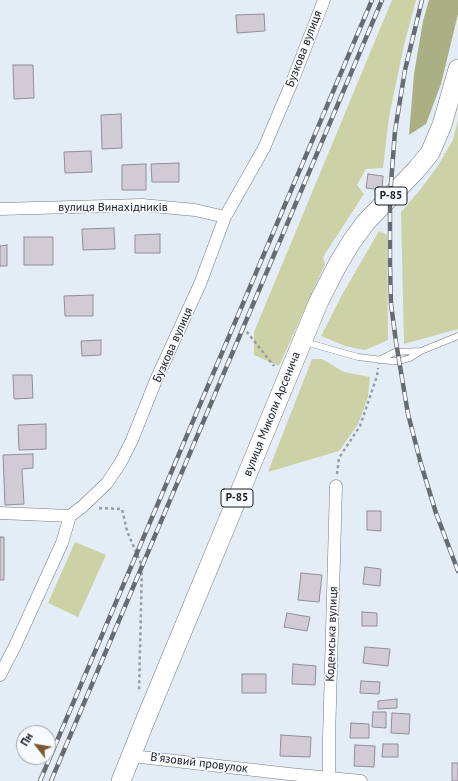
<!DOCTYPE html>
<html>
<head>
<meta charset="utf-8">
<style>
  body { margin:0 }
  #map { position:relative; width:458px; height:781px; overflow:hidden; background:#e4edf6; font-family:"PT Sans",sans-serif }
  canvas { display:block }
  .north { position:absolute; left:16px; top:725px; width:40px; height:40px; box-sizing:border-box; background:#f6f9fd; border:1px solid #9ea1a5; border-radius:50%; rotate:301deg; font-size:11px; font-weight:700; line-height:16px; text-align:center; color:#191c20 }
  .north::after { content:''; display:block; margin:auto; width:14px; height:18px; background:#785c2f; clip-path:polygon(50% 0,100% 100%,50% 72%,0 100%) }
</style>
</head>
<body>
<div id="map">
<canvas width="458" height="781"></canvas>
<div class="north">Пн</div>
</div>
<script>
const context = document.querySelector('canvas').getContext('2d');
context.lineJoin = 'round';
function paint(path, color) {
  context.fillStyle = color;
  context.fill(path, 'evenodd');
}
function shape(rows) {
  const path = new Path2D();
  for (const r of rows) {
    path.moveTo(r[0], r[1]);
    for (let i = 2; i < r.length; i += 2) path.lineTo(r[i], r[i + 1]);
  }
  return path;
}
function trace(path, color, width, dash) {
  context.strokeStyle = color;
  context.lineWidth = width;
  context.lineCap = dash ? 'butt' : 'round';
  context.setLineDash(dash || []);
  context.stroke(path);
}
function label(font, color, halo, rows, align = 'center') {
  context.font = font + ' "PT Sans",sans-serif';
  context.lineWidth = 3;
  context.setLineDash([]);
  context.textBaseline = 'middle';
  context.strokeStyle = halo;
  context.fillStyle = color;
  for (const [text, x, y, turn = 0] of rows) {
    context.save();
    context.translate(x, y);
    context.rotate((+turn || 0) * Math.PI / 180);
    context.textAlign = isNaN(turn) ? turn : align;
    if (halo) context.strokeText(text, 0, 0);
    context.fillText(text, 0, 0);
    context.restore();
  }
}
paint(shape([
  [392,0,416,0,404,45,389,117,383,168,366,169,357,185,364,194,323,257,325,264,279,366,254,355,254,332],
  [458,120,458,329,404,344,401,212,420,190,437,167,453,140],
  [379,231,387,235,388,340,365,350,345,346,321,336,343,293],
  [312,359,322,359,344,372,370,377,368,397,358,424,339,451,268,472],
  [75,542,106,555,78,617,48,603]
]), '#ccd1a6');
paint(shape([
  [429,0,458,0,458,14,441,84,426,124,409,135,414,74,423,21]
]), '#aaaf84');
const building = shape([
  [264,14,265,31,237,33,236,15,264,14],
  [13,65,33,65,34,98,14,99,13,65],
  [121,114,122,148,102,149,101,115,121,114],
  [91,151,92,172,65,173,64,152,91,151],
  [179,163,179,182,152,182,151,164,179,163],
  [146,164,146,190,122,190,122,165,146,164],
  [368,174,383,176,382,190,366,188,368,174],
  [114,228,115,249,83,250,82,229,114,228],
  [160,234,160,253,135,253,135,235,160,234],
  [24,237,53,237,53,265,24,265,24,237],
  [7,245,7,266,0,266,0,246,7,245],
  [93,295,93,316,65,316,64,296,93,295],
  [101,340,101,355,82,356,81,341,101,340],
  [13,375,32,375,33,398,14,399,13,375],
  [46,424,46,449,19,450,18,425,46,424],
  [33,454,33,468,22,469,24,504,5,505,3,455,33,454],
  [367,511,381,511,381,531,367,530,367,511],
  [0,537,4,537,4,580,0,580,0,537],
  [365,567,381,569,380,586,363,584,365,567],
  [301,573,322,575,319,602,298,600,301,573],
  [362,612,377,613,377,626,362,626,362,612],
  [287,613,310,617,307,631,284,627,287,613],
  [365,647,390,649,388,666,363,663,365,647],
  [293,664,316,666,315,685,292,684,293,664],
  [242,674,266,674,266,693,242,693,242,674],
  [361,681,380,682,379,694,360,693,361,681],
  [397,699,397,708,378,709,378,701,397,699],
  [373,712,386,712,386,728,372,727,373,712],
  [392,713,410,714,409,734,391,733,392,713],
  [351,723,369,724,369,738,350,738,351,723],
  [281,735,311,737,310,757,280,756,281,735],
  [383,744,398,744,398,757,382,757,383,744],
  [355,745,375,746,374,767,354,766,355,745],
  [452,763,458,763,458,781,452,781,452,763]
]);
paint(building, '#d0cbd5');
trace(building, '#928d97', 1);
const service = shape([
  [305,342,358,357,391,361,400,361,410,358,421,351,458,336],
  [379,360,395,352,421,351]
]);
const minor = shape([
  [0,209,142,205,195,210,225,217],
  [0,513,70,516],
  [0,675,15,646,62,543,70,516,83,506,107,483,121,462,132,440,156,380,200,284,225,217,264,148,292,82,324,0],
  [132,756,289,774,361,781],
  [329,781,329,739,336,486]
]);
const primary = shape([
  [121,781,145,721,319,301,338,264,352,241,366,222,416,170,430,153,442,125,458,69]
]);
trace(service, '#737b84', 7);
trace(minor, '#737b84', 13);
trace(primary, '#737b84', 20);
trace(shape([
  [243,327,274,366],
  [337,474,339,458,360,426,377,376,378,368],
  [99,508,122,509,127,531,142,566,139,691]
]), '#979da5', 2.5, [3, 3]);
trace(service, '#fff', 6);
trace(minor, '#fff', 12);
trace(primary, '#fff', 19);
const rail = shape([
  [422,0,405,70,395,131,390,197,390,264,391,304,396,342,408,414,421,464,436,513,458,571],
  [40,781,372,0],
  [51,781,382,0]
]);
trace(rail, '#676c72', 4.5);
trace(rail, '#f6f9fd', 3, [9]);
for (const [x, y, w] of [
  [391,196,32],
  [237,498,32]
]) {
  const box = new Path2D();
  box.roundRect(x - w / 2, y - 9, w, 18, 3);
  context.fillStyle = '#f6f9fd';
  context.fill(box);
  trace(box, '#191c20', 1);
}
label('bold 11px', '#191c20', null, [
  ["Р-85",391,196],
  ["Р-85",237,498]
]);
label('12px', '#191c20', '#f6f9fd', [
  ["Бузкова вулиця",304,49,-69],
  ["вулиця Винахідників",113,208],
  ["Бузкова вулиця",173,345,-66],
  ["вулиця Миколи Арсенича",272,414,-68],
  ["Кодемська вулиця",332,634,-88],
  ["Вʼязовий провулок",199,763,7]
]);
</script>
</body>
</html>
